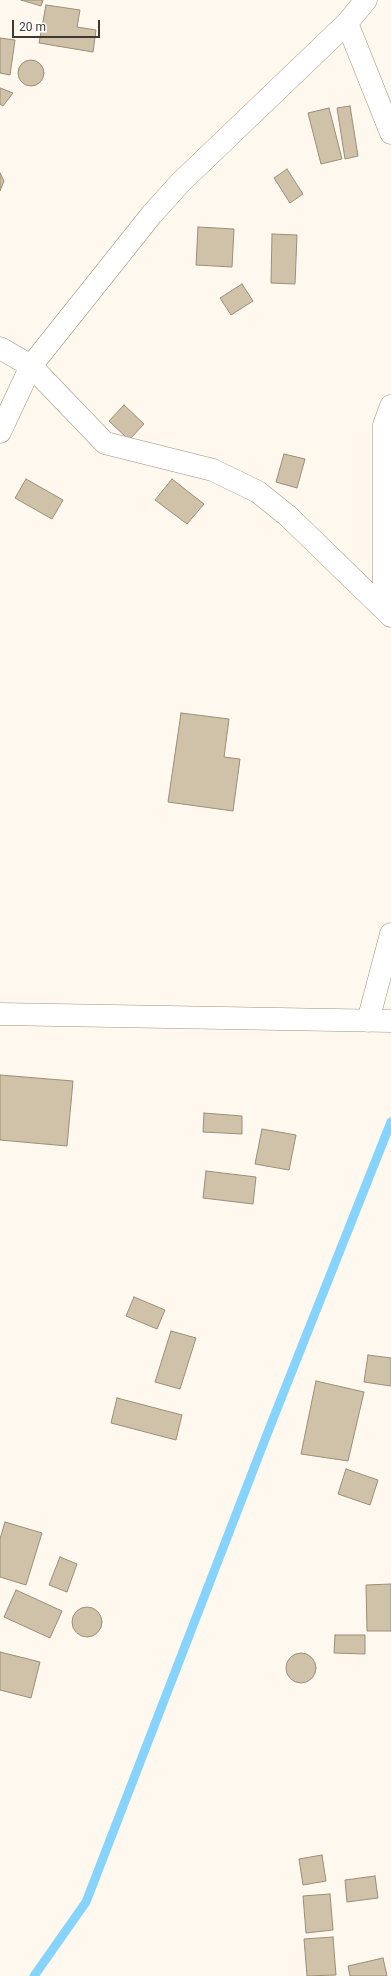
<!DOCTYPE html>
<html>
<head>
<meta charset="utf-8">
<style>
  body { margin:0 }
  #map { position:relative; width:391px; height:1976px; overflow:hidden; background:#fef8ee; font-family:Roboto,sans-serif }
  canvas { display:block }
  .scale { position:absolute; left:12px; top:20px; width:88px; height:18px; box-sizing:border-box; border:2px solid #3e392f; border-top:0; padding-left:5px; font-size:12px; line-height:14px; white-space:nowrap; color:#3e392f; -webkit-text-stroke:3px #fff; paint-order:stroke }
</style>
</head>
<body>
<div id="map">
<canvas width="391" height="1976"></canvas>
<div class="scale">20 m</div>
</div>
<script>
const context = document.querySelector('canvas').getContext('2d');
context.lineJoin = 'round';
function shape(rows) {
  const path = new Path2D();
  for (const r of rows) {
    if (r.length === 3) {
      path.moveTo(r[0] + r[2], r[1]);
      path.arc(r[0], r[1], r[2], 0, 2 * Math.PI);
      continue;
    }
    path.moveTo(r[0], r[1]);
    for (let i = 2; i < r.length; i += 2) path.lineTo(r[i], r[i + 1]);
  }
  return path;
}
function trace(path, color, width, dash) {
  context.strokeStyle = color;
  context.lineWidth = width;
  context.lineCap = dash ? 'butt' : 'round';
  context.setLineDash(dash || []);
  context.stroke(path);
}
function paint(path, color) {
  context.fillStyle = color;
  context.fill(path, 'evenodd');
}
trace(shape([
  [34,1976,86,1902,271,1424,391,1122]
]), '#86d4fe', 9);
const building = shape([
  [21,0,43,0,41,6,21,0],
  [46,5,80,10,77,27,96,30,93,52,39,43,46,5],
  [0,38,15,40,10,75,0,73,0,38],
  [31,73,13],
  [0,88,13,93,3,106,0,104,0,88],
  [350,106,358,156,345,159,337,108,350,106],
  [329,108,342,159,321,164,308,113,329,108],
  [287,169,303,194,290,203,274,178,287,169],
  [0,173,4,181,0,191,0,173],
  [198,227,234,229,232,267,196,265,198,227],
  [272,234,297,235,295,284,271,283,272,234],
  [242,284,253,301,231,315,220,298,242,284],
  [124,405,144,424,129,440,109,421,124,405],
  [284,454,305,459,297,488,276,482,284,454],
  [26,479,63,500,52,519,15,498,26,479],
  [172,479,204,504,187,524,155,500,172,479],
  [181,713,229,719,224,757,240,759,233,811,168,802,181,713],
  [0,1075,73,1081,67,1146,0,1140,0,1075],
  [204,1113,242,1116,242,1134,203,1132,204,1113],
  [262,1129,296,1135,289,1170,255,1164,262,1129],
  [206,1171,256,1177,253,1204,203,1198,206,1171],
  [134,1297,165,1310,157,1329,126,1316,134,1297],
  [171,1331,196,1338,180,1389,155,1382,171,1331],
  [368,1355,391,1358,391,1386,364,1382,368,1355],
  [316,1381,364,1392,348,1461,301,1454,316,1381],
  [117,1398,182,1415,176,1440,111,1423,117,1398],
  [346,1469,378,1480,370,1505,338,1494,346,1469],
  [5,1522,42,1533,26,1585,0,1577,0,1539,5,1522],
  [60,1557,77,1564,67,1592,49,1585,60,1557],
  [391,1584,391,1631,367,1631,366,1585,391,1584],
  [16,1590,62,1611,50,1638,4,1617,16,1590],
  [87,1622,15],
  [335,1635,365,1635,365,1654,334,1653,335,1635],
  [0,1652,40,1662,31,1698,0,1690,0,1652],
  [301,1668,15],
  [322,1855,326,1881,303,1885,299,1859,322,1855],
  [375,1876,378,1898,347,1902,345,1880,375,1876],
  [330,1894,333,1930,306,1933,303,1896,330,1894],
  [333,1937,336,1975,307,1976,304,1939,333,1937],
  [383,1958,387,1976,350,1976,348,1966,383,1958]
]);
paint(building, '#cfc2a9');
trace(building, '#9b8e76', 1);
const minor = shape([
  [347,23,391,133],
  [0,348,31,366,152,214,181,182,347,23,366,0],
  [0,432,31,366,105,443,213,470,258,492,288,516,391,616],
  [384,609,384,425,391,406],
  [0,1014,391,1021],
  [368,1021,391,934]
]);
trace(minor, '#a0947c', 23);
trace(minor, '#fff', 22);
</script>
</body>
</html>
